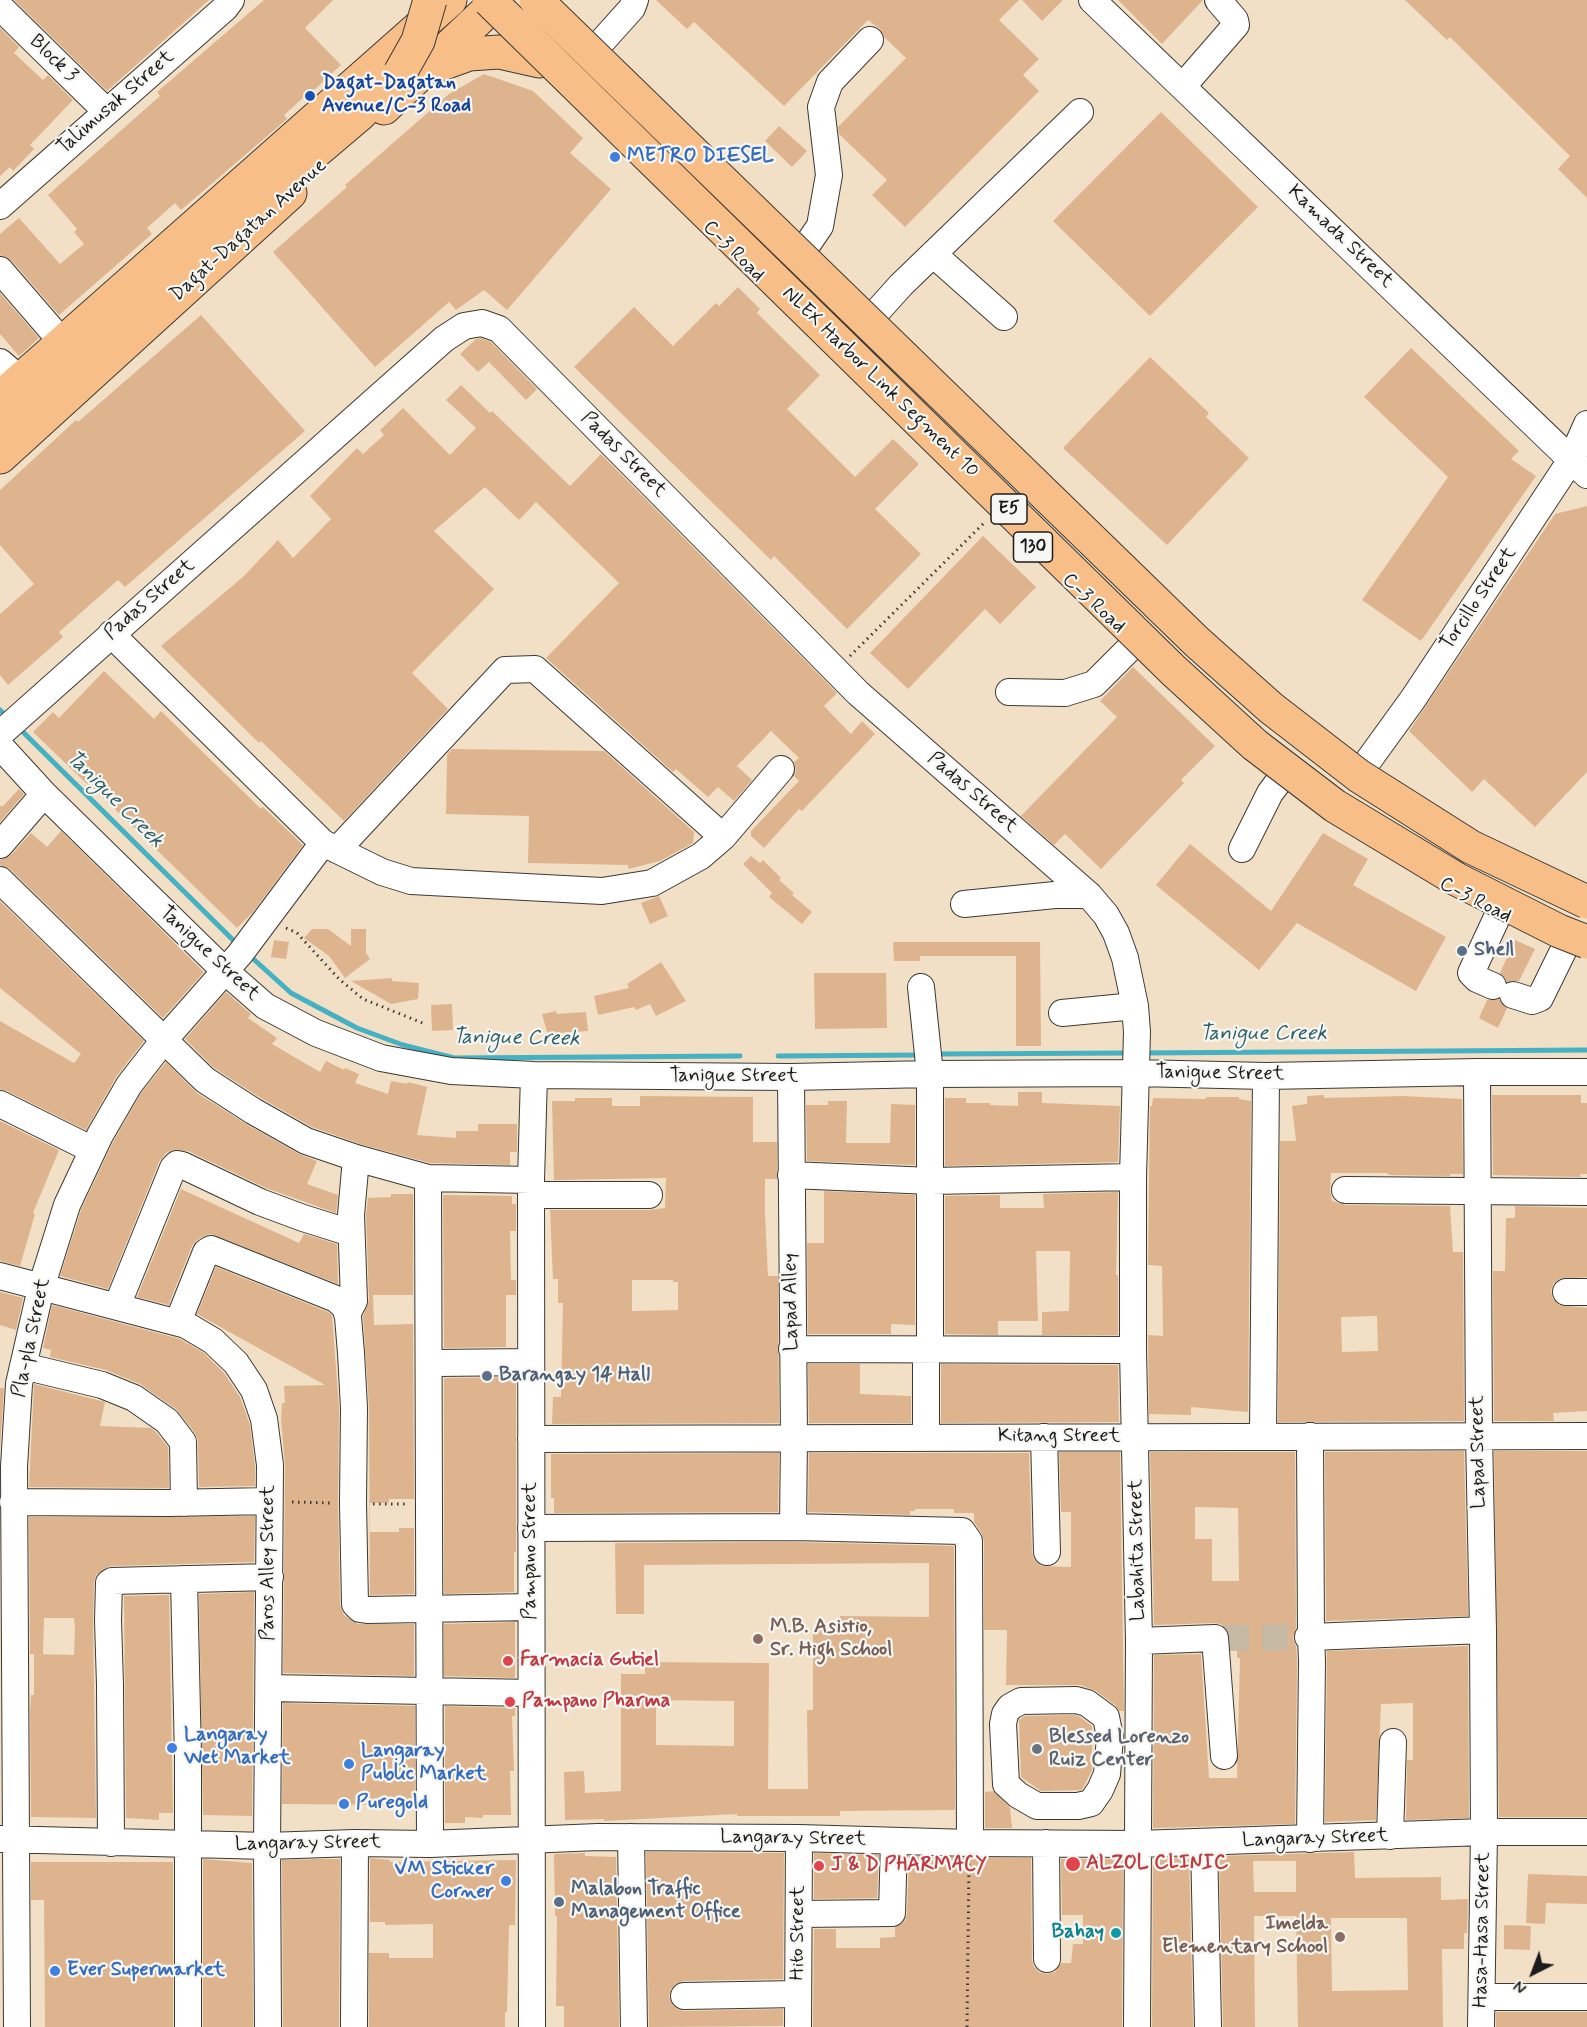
<!DOCTYPE html>
<html>
<head>
<meta charset="utf-8">
<style>
  body { margin:0 }
  #map { position:relative; width:1587px; height:2027px; overflow:hidden; background:#f1e0c5; font-family:Mynerve,sans-serif }
  canvas { display:block }
  .north { position:absolute; left:1503px; top:1943px; width:60px; height:60px; -webkit-text-stroke:4px #f6f6f2; paint-order:stroke; rotate:222deg; font-size:16px; font-weight:700; line-height:24px; text-align:center; color:#1c1c1c }
  .north::after { content:''; display:block; margin:auto; width:21px; height:27px; background:#1c1c1c; clip-path:polygon(50% 0,100% 100%,50% 72%,0 100%) }
</style>
</head>
<body>
<div id="map">
<canvas width="1587" height="2027"></canvas>
<div class="north">N</div>
</div>
<script>
const context = document.querySelector('canvas').getContext('2d');
context.lineJoin = 'round';
function shape(rows) {
  const path = new Path2D();
  for (const r of rows) {
    path.moveTo(r[0], r[1]);
    for (let i = 2; i < r.length; i += 2) path.lineTo(r[i], r[i + 1]);
  }
  return path;
}
function trace(path, color, width, dash) {
  context.strokeStyle = color;
  context.lineWidth = width;
  context.lineCap = dash ? 'butt' : 'round';
  context.setLineDash(dash || []);
  context.stroke(path);
}
function paint(path, color) {
  context.fillStyle = color;
  context.fill(path, 'evenodd');
}
function label(font, color, halo, rows, align = 'center') {
  context.font = font + ' Mynerve,sans-serif';
  context.lineWidth = 4.5;
  context.setLineDash([]);
  context.textBaseline = 'middle';
  context.strokeStyle = halo;
  context.fillStyle = color;
  for (const [text, x, y, turn = 0] of rows) {
    context.save();
    context.translate(x, y);
    context.rotate((+turn || 0) * Math.PI / 180);
    context.textAlign = isNaN(turn) ? turn : align;
    if (halo) context.strokeText(text, 0, 0);
    context.fillText(text, 0, 0);
    context.restore();
  }
}
trace(shape([
  [0,710,2,712],
  [21,730,236,943],
  [249,955,291,993,357,1028,403,1045,454,1058,740,1056],
  [1142,1053,1587,1050],
  [940,1054,1130,1053],
  [778,1056,920,1055]
]), '#45b1c3', 5);
paint(shape([
  [14,0,209,0,107,91],
  [264,0,333,0,305,28,341,65,314,90,313,89,284,115,287,119,181,210,175,203,147,228,152,234,59,315,11,260,0,255,0,234,19,218,60,264,84,244,74,232,77,229,48,195,160,96,157,92],
  [656,0,1019,0,999,20,1039,59,1023,75,1039,91,905,227,872,195,887,180,839,134,838,127,906,58,884,37,880,29,868,20,784,106,694,22,687,29],
  [1022,0,1063,0,1042,21],
  [1118,0,1203,0,1162,44],
  [1405,0,1587,0,1587,198,1558,169,1570,156,1450,37,1447,40],
  [0,28,19,47,14,53,43,80,48,75,73,100,30,145,34,149,13,171,10,167,0,176],
  [484,74,533,91,583,138,570,153,611,189,507,310,484,290,456,310,449,302,375,367,273,252,347,187,345,185,449,94],
  [1161,112,1258,207,1150,316,1053,221],
  [779,126,807,151,792,167,765,141],
  [738,287,760,309,757,313,820,375,787,409,855,477,893,439,919,464,875,509,921,554,847,629,774,556,771,560,574,367,634,307,673,346,716,303,719,306],
  [0,293,39,338,19,356,0,334],
  [201,315,305,431,125,587,118,580,59,632,63,637,8,685,0,675,0,614,34,584,0,545,0,490,76,420,78,422],
  [481,338,491,342,537,389,526,400,489,362,478,372,460,354,476,339],
  [1411,348,1519,451,1511,459,1536,476,1421,641,1362,600,1448,477,1364,397],
  [1150,357,1209,413,1206,417,1249,458,1167,545,1063,448],
  [461,385,490,413,492,411,570,486,601,454,837,693,824,706,851,734,862,721,875,734,802,811,799,809,764,848,751,836,751,831,799,781,794,776,796,771,794,762,799,758,771,731,737,766,752,780,734,801,718,787,708,797,676,769,673,772,546,658,619,583,536,502,519,520,485,487,434,531,494,589,412,673,448,709,344,821,261,741,259,743,161,646,243,577,278,540,293,558,331,519,310,496,357,448,363,454,384,435,380,430,403,408,450,455,476,428,446,400],
  [1587,506,1587,772,1535,827,1484,779,1472,792,1409,731,1555,514],
  [983,536,1036,587,1000,624,985,609,908,689,870,653],
  [1133,667,1215,746,1181,780,1184,783,1101,869,1065,834,1054,845,1021,816,1117,717,1100,701],
  [104,671,154,719,161,711,261,809,263,807,303,845,253,912,237,928,89,784,88,785,33,732,53,712,59,718],
  [452,749,604,751,694,832,693,843,660,861,628,869,628,865,528,863,529,816,446,814,447,755],
  [19,789,24,794,0,822,0,805,2,807],
  [61,831,204,972,163,1018,10,869,0,865,0,860,11,855,31,833,47,847],
  [1323,833,1368,859,1353,885,1446,937,1416,991,1297,923,1259,970,1156,885,1190,844,1271,911],
  [751,856,760,863,763,860,781,878,779,880,794,893,792,895,812,912,802,924,769,897,772,893,743,864],
  [659,896,668,916,650,924,641,903],
  [0,901,144,1041,116,1077,86,1130,7,1091,0,1089,0,1021,74,1063,81,1054,0,988],
  [312,929,328,929,351,946,351,929,366,929,366,953,370,959,345,978,329,956,304,938],
  [274,940,289,942,286,959,271,957],
  [1515,940,1535,949,1519,981,1507,982,1500,973],
  [893,942,1040,942,1041,1046,1016,1046,1016,956,920,956,920,961,894,961],
  [661,962,686,1001,656,1016,650,1004,636,1010,634,1007,598,1015,594,996,629,988,627,984],
  [814,973,886,973,887,1028,815,1029],
  [392,978,392,981,419,983,418,999,391,1004,351,981],
  [226,992,251,1014,248,1018,277,1038,272,1044,320,1072,326,1061,344,1070,345,1068,359,1074,355,1083,388,1094,391,1081,407,1084,408,1082,427,1087,417,1135,456,1138,456,1131,478,1131,478,1124,517,1124,517,1152,510,1152,510,1165,430,1163,360,1144,312,1127,261,1098,214,1068,185,1039],
  [1499,999,1507,1008,1498,1028,1479,1018,1487,1000],
  [452,1004,453,1030,432,1031,431,1005],
  [556,1011,557,1014,586,1012,588,1031,559,1033,548,1035,542,1014],
  [166,1062,197,1093,246,1124,299,1154,317,1161,307,1184,338,1195,336,1213,266,1188,188,1151,173,1150,166,1153,159,1162,108,1289,60,1276,81,1210,113,1142,141,1093],
  [1018,1092,1042,1092,1042,1103,1120,1106,1118,1162,945,1166,945,1098,966,1098,966,1103,990,1103,990,1105,1018,1106],
  [1324,1095,1324,1098,1404,1096,1462,1099,1463,1174,1450,1174,1450,1176,1390,1175,1387,1173,1331,1173,1330,1190,1332,1201,1345,1205,1450,1206,1453,1252,1463,1252,1464,1421,1278,1422,1280,1141,1296,1141,1292,1106,1307,1104,1307,1096],
  [1377,1316,1378,1351,1342,1352,1341,1317],
  [1492,1095,1581,1095,1581,1103,1587,1103,1587,1174,1580,1174,1581,1177,1493,1175],
  [640,1096,753,1097,753,1142,777,1142,777,1179,765,1179,765,1215,768,1276,778,1276,779,1423,552,1424,553,1397,561,1397,563,1303,558,1303,558,1279,553,1279,550,1210,649,1210,665,1208,666,1178,554,1180,552,1101,575,1101,575,1098,612,1098,612,1106,640,1106],
  [632,1280,673,1280,673,1282,678,1282,678,1310,632,1311],
  [1206,1097,1239,1097,1239,1099,1251,1101,1248,1412,1191,1407,1191,1415,1149,1414,1148,1335,1163,1336,1162,1266,1148,1265,1150,1106,1152,1106,1153,1098,1206,1099],
  [828,1101,847,1101,846,1143,890,1143,891,1104,915,1105,915,1165,807,1161,806,1105,828,1105],
  [0,1121,59,1150,33,1213,35,1214,20,1266,0,1261],
  [181,1189,299,1243,304,1234,337,1244,338,1284,210,1234,198,1239,192,1246,170,1301,168,1300,170,1302,169,1305,137,1297],
  [824,1191,915,1195,915,1325,891,1324,891,1334,808,1334,807,1243,824,1243],
  [1118,1192,1116,1275,1118,1275,1118,1335,1042,1335,1042,1312,1069,1311,1070,1251,1036,1251,1038,1321,998,1321,998,1335,945,1334,945,1196,1000,1195,1000,1208,1044,1208,1043,1194],
  [391,1194,413,1194,413,1295,373,1295,374,1325,413,1324,414,1499,389,1499,389,1503,370,1503,370,1532,399,1532,399,1528,414,1528,414,1594,370,1595,369,1407,363,1316,369,1300,366,1215,368,1198,391,1197],
  [443,1195,512,1196,512,1204,516,1204,516,1231,510,1231,511,1280,516,1280,516,1295,506,1295,506,1347,444,1348],
  [1515,1206,1587,1208,1587,1277,1559,1279,1553,1284,1551,1291,1553,1299,1559,1305,1587,1308,1587,1411,1553,1413,1554,1421,1494,1421,1493,1271,1505,1271,1506,1218,1515,1218],
  [216,1267,328,1312,332,1315,339,1408,338,1503,340,1605,344,1615,358,1624,414,1624,414,1676,283,1673,285,1465,281,1419,282,1403,285,1403,284,1386,325,1385,197,1314],
  [0,1292,23,1298,16,1330,0,1325],
  [52,1305,180,1339,204,1353,224,1373,240,1397,250,1425,255,1466,255,1486,199,1487,198,1441,195,1433,176,1409,140,1384,106,1370,50,1357,51,1350,43,1348],
  [808,1364,860,1364,860,1394,911,1396,911,1423,809,1423],
  [941,1364,1118,1365,1119,1422,941,1423],
  [516,1377,516,1552,514,1552,514,1592,444,1594,444,1378],
  [34,1384,105,1402,100,1426,151,1428,156,1432,168,1447,169,1488,29,1487],
  [0,1388,4,1388,0,1450],
  [1464,1451,1468,1616,1326,1621,1325,1452],
  [1494,1451,1587,1451,1587,1817,1499,1817],
  [1059,1452,1120,1452,1124,1711,1119,1711,1115,1705,1096,1691,1080,1685,1006,1685,1007,1630,984,1630,984,1541,981,1532,974,1522,974,1513,954,1513,954,1509,915,1509,915,1511,910,1511,910,1515,808,1512,809,1453,1029,1453,1032,1552,1034,1559,1041,1566,1071,1567,1071,1512,1061,1512],
  [1150,1452,1295,1452,1296,1628,1293,1638,1296,1646,1297,1661,1295,1824,1153,1828,1154,1655,1201,1654,1209,1778,1237,1778,1240,1658,1237,1658,1237,1633,1229,1633,1221,1624,1214,1623,1154,1625],
  [1195,1507,1238,1508,1239,1581,1212,1581,1212,1539,1195,1539],
  [779,1453,778,1512,554,1513,554,1498,551,1498,551,1454],
  [255,1516,254,1562,112,1566,104,1569,96,1575,94,1583,93,1620,96,1818,31,1817,30,1714,31,1695,34,1695,34,1654,74,1655,75,1626,74,1618,44,1618,43,1654,30,1654,29,1517],
  [793,1542,954,1546,955,1810,840,1811,840,1816,737,1816,737,1814,604,1821,604,1819,565,1820,564,1772,584,1771,585,1793,621,1791,621,1674,645,1674,645,1662,769,1663,768,1789,808,1789,807,1710,813,1710,813,1628,840,1629,840,1616,929,1617,929,1563,644,1565,644,1614,616,1614,615,1543],
  [656,1700,734,1701,734,1746,656,1745],
  [254,1592,252,1816,203,1815,199,1594],
  [169,1595,173,1813,159,1813,159,1820,126,1818,124,1596],
  [515,1622,515,1678,444,1676,444,1624],
  [1468,1646,1469,1818,1406,1820,1407,1760,1413,1760,1413,1703,1381,1704,1376,1820,1325,1822,1327,1651],
  [283,1703,415,1706,415,1805,282,1804],
  [445,1706,515,1708,515,1716,512,1716,514,1771,510,1771,511,1815,483,1815,483,1818,465,1817,465,1823,445,1823],
  [1074,1715,1080,1717,1092,1726,1092,1770,1082,1790,1041,1791,1021,1777,1019,1720,1025,1716],
  [994,1791,1010,1808,1012,1828,985,1828,985,1792],
  [646,1852,784,1853,783,1979,684,1981,676,1984,671,1989,669,1996,672,2004,677,2009,684,2011,783,2009,783,2026,649,2027],
  [1354,1852,1355,1878,1441,1877,1441,1900,1468,1899,1467,1933,1464,1933,1464,1949,1442,1949,1443,2027,1298,2027,1296,1916,1254,1916,1255,2027,1223,2027,1219,1856],
  [1253,1861,1296,1861,1296,1892,1254,1892],
  [1331,1918,1407,1918,1408,1990,1332,1991],
  [585,1853,585,1856,616,1857,619,2027,564,2027,564,2006,556,2006,557,1916,555,1916,554,1854],
  [814,1853,879,1855,877,1898,814,1899],
  [909,1856,1031,1858,1032,1960,1034,1967,1039,1972,1047,1974,1055,1972,1061,1963,1071,1963,1073,1944,1083,1944,1083,1915,1062,1915,1061,1859,1123,1859,1122,2027,813,2027,814,1929,836,1929,836,1948,880,1948,880,1938,895,1937,895,1927,905,1921,907,1914],
  [1189,1857,1193,2027,1152,2027,1153,1858],
  [370,1858,390,1860,390,1862,516,1860,515,1925,509,1925,507,2012,505,2012,505,2027,369,2027,369,1953,389,1953,389,1958,433,1958,433,1924,385,1925,385,1922,370,1922],
  [203,1859,252,1863,253,2027,203,2027],
  [317,1859,340,1859,339,2027,283,2027,282,1860],
  [31,1862,173,1862,173,2027,45,2027,44,1900,31,1900],
  [1528,1874,1587,1876,1587,1904,1546,1903,1545,1924,1526,1923],
  [1504,1925,1531,1926,1530,1950,1504,1949],
  [1496,2012,1587,2012,1587,2027,1496,2027]
]), '#deb48f');
trace(shape([
  [1223,1638,1308,1637]
]), '#c6b9a3', 26, [26, 13]);
const minor = shape([
  [1092,0,1587,475],
  [0,7,106,111],
  [597,47,632,8,635,0],
  [1183,86,1236,25,1235,20,1218,0],
  [0,206,225,8,231,0],
  [805,248,820,226,829,175,821,107,830,82,870,40],
  [933,254,1004,317],
  [0,270,63,343],
  [874,315,901,285,1080,112],
  [0,362,21,380],
  [111,634,323,843,382,872,411,881,602,891,652,883,701,856,723,837,781,769],
  [1009,692,1065,693,1094,684,1135,643],
  [0,734,444,339,464,326,482,323,499,329,858,693,1089,895,1106,915,1116,933,1125,958,1135,1006,1137,1032,1133,1177,1133,1350,1139,1641,1137,2027],
  [0,746,44,794,225,971,265,1006,316,1033,381,1058,451,1071,534,1075,791,1077,930,1074,1136,1073,1266,1076,1477,1072,1587,1072],
  [1363,768,1413,699,1571,460,1587,424],
  [0,845,44,794],
  [1242,849,1270,793,1282,777],
  [337,850,505,670,535,669,723,837],
  [0,880,205,1080,253,1111,306,1141,356,1158,428,1178,531,1180],
  [964,904,1055,895,1089,895],
  [1493,986,1477,979,1471,973,1499,913],
  [921,987,930,1074,930,1350],
  [1513,995,1532,1001,1540,998,1566,945],
  [1062,1013,1135,1006],
  [1477,1072,1479,1435,1483,1630,1484,1832,1481,2027],
  [791,1077,794,1437,793,1527],
  [0,1104,93,1150],
  [791,1175,931,1181,1133,1177],
  [428,1178,430,1844],
  [1345,1190,1587,1192],
  [531,1195,649,1195],
  [0,1276,186,1325,213,1341,236,1363,254,1390,264,1419,270,1465,267,1846,268,2027],
  [1566,1292,1587,1292],
  [117,1306,173,1168,177,1164,182,1165,260,1202,303,1218,351,1233],
  [347,1314,354,1301,351,1215,356,1158],
  [178,1322,206,1252,211,1249,336,1299,345,1307,348,1317,351,1353,354,1408,353,1503,355,1604,360,1609,367,1610,531,1607],
  [792,1349,1133,1350],
  [926,1350,926,1437],
  [437,1363,531,1362],
  [23,1366,102,1385,134,1398,167,1421,183,1442,184,1503],
  [1263,1436,1266,1076],
  [1310,1436,1311,1637,1483,1630],
  [1044,1437,1047,1552],
  [531,1439,1587,1436],
  [13,1502,168,1503,269,1501],
  [531,1528,793,1527,962,1531,969,1541,970,1843],
  [184,1579,188,1757,188,2027],
  [1308,1637,1311,1637,1312,1661,1310,1839],
  [1139,1641,1215,1638,1224,1756],
  [269,1688,531,1693],
  [1076,1700,1087,1703,1106,1717,1110,1737,1107,1774,1100,1790,1091,1803,1078,1806,1037,1806,1018,1795,1006,1784,1003,1724,1005,1714,1010,1707,1021,1701,1076,1700],
  [1390,1836,1393,1742],
  [631,1837,634,2027],
  [0,1839,267,1846,355,1843,430,1844,598,1837,799,1838,970,1843,1138,1844,1484,1832,1587,1832],
  [111,1843,110,1685,108,1620,109,1583,112,1581,270,1577],
  [1046,1843,1047,1959],
  [1204,1843,1208,2027],
  [799,1914,892,1913,894,1841],
  [684,1996,798,1994],
  [1482,1997,1587,1997],
  [17,2027,14,1467,19,1384,41,1288,67,1205,100,1135,129,1085,164,1040,240,954,323,843],
  [354,2027,355,1843],
  [532,2027,531,1180,534,1075],
  [798,2027,799,1838]
]);
const major = shape([
  [433,67,469,54,499,52,539,61],
  [384,108,488,10,493,0],
  [0,398,450,0],
  [0,457,290,193]
]);
const highway = shape([
  [0,424,110,326,359,115,400,73]
]);
trace(minor, '#3c3935', 28);
trace(major, '#3c3935', 35);
trace(highway, '#3c3935', 35);
trace(shape([
  [850,656,986,521],
  [286,928,297,933,339,979,363,999,425,1024],
  [292,1502,331,1503],
  [373,1504,408,1504],
  [967,2027,969,1863]
]), '#3c3935', 3, [1.5, 4.5]);
trace(minor, '#fff', 26);
trace(major, '#f7be87', 33);
trace(highway, '#f7be87', 33);
const highwayBridge = shape([
  [489,0,1173,670,1255,745,1335,806,1456,879,1559,931,1587,942],
  [536,0,1197,642,1271,708,1359,776,1471,847,1587,902],
  [400,73,418,41,430,0]
]);
trace(highwayBridge, '#3c3935', 35, []);
trace(highwayBridge, '#f7be87', 33);
for (const [x, y, r, color] of [
  [310,96,6,"#1a4fb4"],
  [615,157,6,"#3f7fe0"],
  [1462,951,6,"#5c6f8a"],
  [487,1376,6,"#5c6f8a"],
  [758,1639,6,"#8d6e63"],
  [508,1661,6,"#e0444e"],
  [510,1702,6,"#e0444e"],
  [172,1748,6,"#3f7fe0"],
  [1037,1749,6,"#6b7280"],
  [349,1764,6,"#3f7fe0"],
  [344,1804,6,"#3f7fe0"],
  [1073,1864,8,"#e0444e"],
  [819,1866,6,"#e0444e"],
  [506,1881,6,"#3f7fe0"],
  [559,1902,6,"#5c6f8a"],
  [1116,1933,6,"#0f9aa8"],
  [1340,1937,6,"#8d6e63"],
  [55,1971,6,"#3f7fe0"]
]) {
  const dot = new Path2D();
  dot.arc(x, y, r, 0, 2 * Math.PI);
  context.fillStyle = color;
  context.fill(dot);
  trace(dot, '#f6f6f2', 2);
}
for (const [x, y, w] of [
  [1009,509,36],
  [1033,547,39]
]) {
  const box = new Path2D();
  box.roundRect(x - w / 2, y - 15, w, 30, 4.5);
  context.fillStyle = '#f6f6f2';
  context.fill(box);
  trace(box, '#1c1c1c', 1.5);
}
label('bold 18px', '#1c1c1c', null, [
  ["E5",1009,509],
  ["130",1033,547]
]);
label('20px', '#1c1c1c', '#f6f6f2', [
  ["Block 3",53,59,44],
  ["Talimusak Street",116,103,-41],
  ["Dagat-Dagatan Avenue",249,231,-42],
  ["Kamada Street",1340,237,44],
  ["C-3 Road",733,252,45],
  ["NLEX Harbor Link Segment 10",880,383,44],
  ["Padas Street",623,455,45],
  ["Torcillo Street",1479,599,-56],
  ["Padas Street",150,600,-41],
  ["C-3 Road",1093,604,43],
  ["Padas Street",972,793,41],
  ["C-3 Road",1475,901,27],
  ["Tanigue Street",209,954,43],
  ["Tanigue Street",1220,1074,1],
  ["Tanigue Street",734,1077],
  ["Lapad Alley",792,1302,-91],
  ["Pla-pla Street",32,1338,-78],
  ["Kitang Street",1059,1437],
  ["Lapad Street",1479,1452,-91],
  ["Labahita Street",1138,1550,-91],
  ["Pampano Street",531,1551,-90],
  ["Paros Alley Street",269,1563,-90],
  ["Langaray Street",793,1839,1],
  ["Langaray Street",1315,1839,-2],
  ["Langaray Street",308,1844,-1],
  ["Hasa-Hasa Street",1483,1930,-89],
  ["Hito Street",799,1933,-90]
]);
label('bold 20px', '#164399', '#f6f6f2', [
  ["Dagat-Dagatan",322,84],
  ["Avenue/C-3 Road",322,107]
], 'left');
label('bold 20px', '#366cbe', '#f6f6f2', [
  ["METRO DIESEL",627,157],
  ["Langaray",184,1736],
  ["Wet Market",184,1759],
  ["Langaray",361,1752],
  ["Public Market",361,1775],
  ["Puregold",356,1804],
  ["VM Sticker",494,1870,"right"],
  ["Corner",494,1893,"right"],
  ["Ever Supermarket",67,1971]
], 'left');
label('bold 20px', '#4e5e75', '#f6f6f2', [
  ["Shell",1474,951],
  ["Barangay 14 Hall",499,1376],
  ["Malabon Traffic",571,1890],
  ["Management Office",571,1913]
], 'left');
label('bold 20px', '#785e54', '#f6f6f2', [
  ["M.B. Asistio,",770,1628],
  ["Sr. High School",770,1651],
  ["Imelda",1328,1925,"right"],
  ["Elementary School",1328,1948,"right"]
], 'left');
label('bold 20px', '#be3a42', '#f6f6f2', [
  ["Farmacia Gutiel",520,1661],
  ["Pampano Pharma",522,1702],
  ["ALZOL CLINIC",1086,1864],
  ["J & D PHARMACY",831,1866]
], 'left');
label('bold 20px', '#5b616d', '#f6f6f2', [
  ["Blessed Lorenzo",1049,1738],
  ["Ruiz Center",1049,1761]
], 'left');
label('bold 20px', '#0d838f', '#f6f6f2', [
  ["Bahay",1104,1933]
], 'right');
label('italic 21px', '#2e5f67', '#f6f6f2', [
  ["Tanigue Creek",114,800,45],
  ["Tanigue Creek",1263,1035],
  ["Tanigue Creek",516,1039,1]
]);
</script>
</body>
</html>
